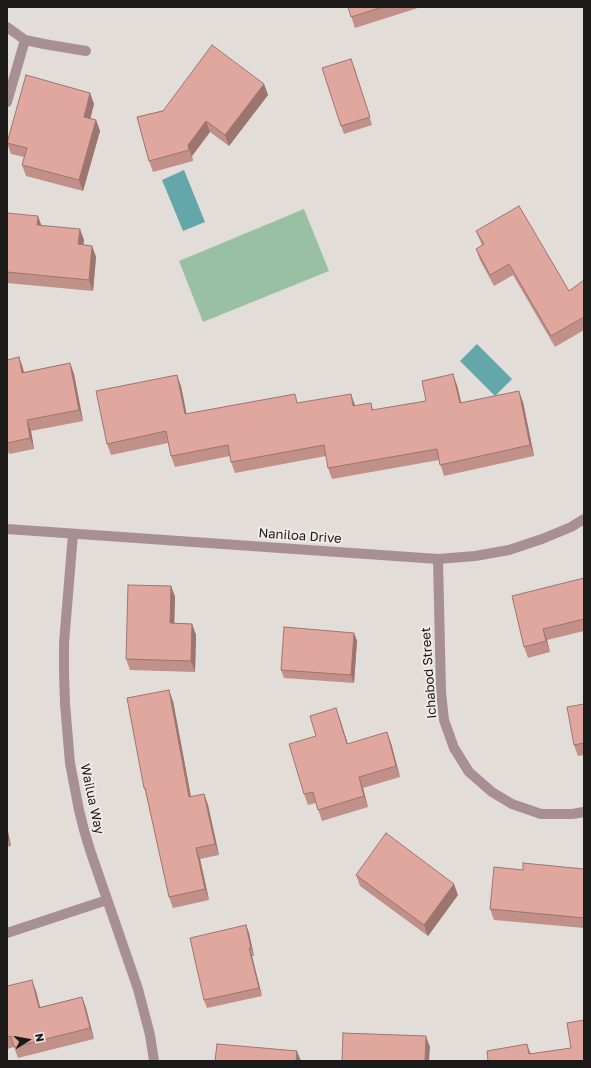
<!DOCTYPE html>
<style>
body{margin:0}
#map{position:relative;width:591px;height:1068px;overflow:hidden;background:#e3ddd9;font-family:"Golos Text",sans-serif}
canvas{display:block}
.frame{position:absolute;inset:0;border:8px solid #1d1b1a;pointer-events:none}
.north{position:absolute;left:8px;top:1020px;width:40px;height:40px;-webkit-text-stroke:3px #f0ebe7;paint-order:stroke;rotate:79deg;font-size:11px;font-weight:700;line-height:16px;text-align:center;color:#1d1b1a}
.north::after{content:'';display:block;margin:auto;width:14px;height:18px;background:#1d1b1a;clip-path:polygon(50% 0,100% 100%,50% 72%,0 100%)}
</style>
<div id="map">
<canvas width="591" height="1068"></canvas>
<div class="frame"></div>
<div class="north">N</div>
</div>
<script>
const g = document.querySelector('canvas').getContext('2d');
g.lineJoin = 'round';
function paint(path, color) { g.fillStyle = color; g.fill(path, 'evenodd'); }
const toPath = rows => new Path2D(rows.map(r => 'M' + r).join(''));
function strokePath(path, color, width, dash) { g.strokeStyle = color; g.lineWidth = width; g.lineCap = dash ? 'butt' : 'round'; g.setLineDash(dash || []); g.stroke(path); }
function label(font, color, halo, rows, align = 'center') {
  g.font = font + ' "Golos Text",sans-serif'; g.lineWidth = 4; g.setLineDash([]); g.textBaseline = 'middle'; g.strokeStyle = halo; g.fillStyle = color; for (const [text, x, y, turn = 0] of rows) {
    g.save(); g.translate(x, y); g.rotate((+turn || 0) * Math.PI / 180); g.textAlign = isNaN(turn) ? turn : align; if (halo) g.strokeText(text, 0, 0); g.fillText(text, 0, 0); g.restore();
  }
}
paint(toPath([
 [304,209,329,271,203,322,179,261]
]), '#99c0a3');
paint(toPath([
 [184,170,205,222,183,231,162,180],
 [477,344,512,379,495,396,460,361]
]), '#63a7ab');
strokePath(toPath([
 [7,27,25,40,44,44,86,51],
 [7,102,25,40],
 [7,529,438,559,475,556,509,550,542,539,571,527,584,519],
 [73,534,64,643,64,673,65,704,70,763,79,810,84,830,90,850,138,989,150,1035,154,1061],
 [438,559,441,692,444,720,454,748,469,772,492,792,512,804,541,814,572,814,584,812],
 [7,933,107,900]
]), '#a88f96', 10);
paint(toPath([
 [348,7,421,7,355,28],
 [354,66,372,125,344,134,341,126],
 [264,84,268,95,229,146,210,132,192,156,193,161,153,172,149,161,137,117],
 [90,93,94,104,90,118,96,120,100,131,83,191,26,176,22,165,24,157,11,154,7,143],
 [7,213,84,240,83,245,92,246,96,257,93,291,7,283],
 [476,231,569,291,584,280,584,330,555,347,513,275,494,286,480,260,476,249,482,245],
 [19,357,24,372,70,363,74,374,83,421,31,431,34,449,9,454,7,448,7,360],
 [457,385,461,403,523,402,534,456,444,476,439,460,332,479,328,468,326,456,235,473,231,462,230,456,175,467,171,456,168,443,111,455,107,444,181,386,186,414,298,403,355,406,371,403,373,410,426,401],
 [584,578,584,631,547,640,550,652,528,658,524,647],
 [171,586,175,597,174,623,192,624,196,635,195,672,130,670,126,659],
 [354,633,357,641,354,683,284,678,281,670],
 [173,701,191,797,204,794,208,805,219,855,200,859,209,900,173,908,169,897,146,793,144,788],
 [584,704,584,755,578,756,574,745],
 [336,708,348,744,391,743,400,777,363,788,368,807,322,821,316,803,308,805,304,794,316,736],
 [7,827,11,846,7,847],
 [584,869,584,928,494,920,490,909,523,870],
 [356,875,458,895,428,936,360,886],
 [246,925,249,933,254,956,252,956,262,996,207,1008,204,1000],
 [7,986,36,991,40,1007,82,997,86,1008,94,1039,18,1058,14,1047,7,1049]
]), '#c19088');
paint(toPath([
 [264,84,268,95,229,146,225,135],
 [90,93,94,104,88,128,84,117],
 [96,120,100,131,83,191,79,180],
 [206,121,210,132,192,156,193,161,188,145],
 [38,216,42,227,37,225],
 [80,229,84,240,82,255,78,244],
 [92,246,96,257,93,291,89,280],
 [19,357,23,368,26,384,22,373],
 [70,363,74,374,83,421,79,410],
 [453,374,457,385,464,414,460,403],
 [177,375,181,386,189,425,185,414],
 [519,391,523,402,534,456,530,445],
 [351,394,355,405,357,417,353,406],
 [27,420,31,431,34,449,30,438],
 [171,586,175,597,174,634,170,623],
 [192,624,196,635,195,672,191,661],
 [543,629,547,640,550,652,546,641],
 [354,633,357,641,354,683,351,675],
 [169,690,173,701,193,808,189,797],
 [336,708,340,719,351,755,347,744],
 [387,732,391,743,400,777,396,766],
 [359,777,363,788,368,807,364,796],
 [204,794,208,805,219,855,215,844],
 [7,827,11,846,7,836],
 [196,848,200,859,209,900,205,889],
 [454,884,458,895,428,936,424,925],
 [246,925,249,933,254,956,251,948],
 [249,948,252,956,262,996,259,988],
 [32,980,36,991,43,1019,39,1008],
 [82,997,86,1008,94,1039,90,1028],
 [426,1036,430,1047,429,1061,425,1061],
 [527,1044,531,1055,529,1054],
 [297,1051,301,1061,296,1061]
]), '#9d756f');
const building = toPath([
 [348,7,383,7,351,17,348,7],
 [212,45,264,84,225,135,206,121,188,145,189,150,149,161,137,117,163,111,212,45],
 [351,59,370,117,341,126,322,68,351,59],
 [26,75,90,93,84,117,96,120,79,180,22,165,27,148,7,143,26,75],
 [519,206,569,291,584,280,584,317,551,336,509,264,490,275,476,249,484,244,476,231,519,206],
 [7,213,38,216,37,225,80,229,78,244,92,246,89,280,7,272,7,213],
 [19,357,22,373,70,363,79,410,27,420,30,438,7,443,7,360,19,357],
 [453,374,460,403,519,391,530,445,440,465,437,449,328,468,324,445,231,462,228,445,171,456,166,431,107,444,96,391,177,375,185,414,295,394,297,403,351,394,353,406,371,403,372,410,426,401,422,381,453,374],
 [584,578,584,619,543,629,546,641,524,647,512,596,584,578],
 [128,585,171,586,170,623,192,624,191,661,126,659,128,585],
 [284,627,354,633,351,675,281,670,284,627],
 [169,690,189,797,204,794,215,844,196,848,205,889,169,897,145,788,144,788,127,698,169,690],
 [584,704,584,743,574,745,567,707,584,704],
 [336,708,347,744,387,732,396,766,359,777,364,796,318,810,313,792,304,794,289,744,316,736,310,716,336,708],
 [386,833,454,884,424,925,356,875,386,833],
 [523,863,584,869,584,918,490,909,494,867,523,870,523,863],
 [246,925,251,948,249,948,259,988,204,1000,190,938,246,925],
 [32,980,39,1008,82,997,90,1028,14,1047,11,1036,7,1037,7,986,32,980],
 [584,1020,584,1061,488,1061,487,1051,527,1044,529,1054,571,1048,567,1023,584,1020],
 [343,1033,426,1036,425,1061,342,1061,343,1033],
 [217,1044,297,1051,296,1061,215,1061,217,1044]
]);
paint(building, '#e0a79e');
strokePath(building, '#9d756f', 1);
label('13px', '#1d1b1a', '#f0ebe7', [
 ["Naniloa Drive",300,536,4],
 ["Ichabod Street",429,673,-94],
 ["Wailua Way",92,799,78]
]);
</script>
